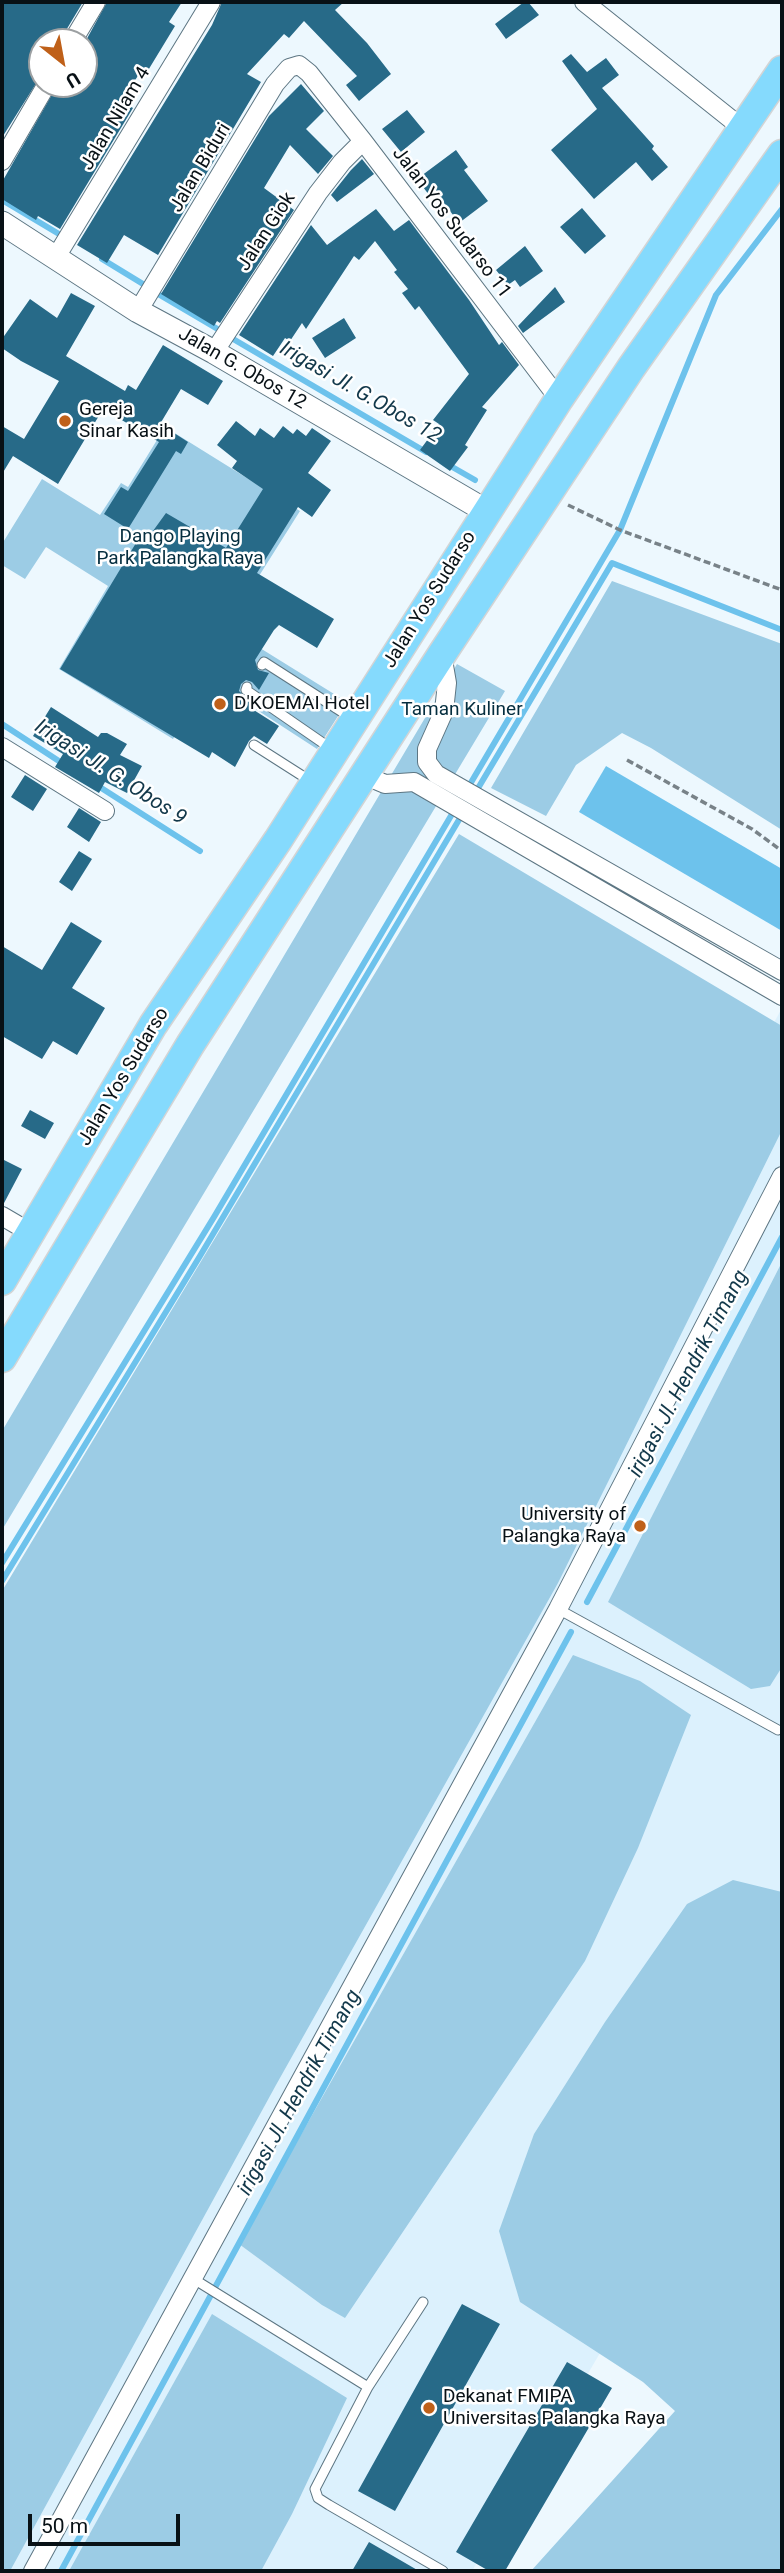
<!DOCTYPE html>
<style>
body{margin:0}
#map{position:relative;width:784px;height:2573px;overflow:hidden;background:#edf8fe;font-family:Roboto,sans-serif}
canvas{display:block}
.frame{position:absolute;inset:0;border:4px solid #081116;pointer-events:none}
.north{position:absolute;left:28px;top:28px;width:70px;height:70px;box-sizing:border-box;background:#fff;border:2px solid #9ca0a2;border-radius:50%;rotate:149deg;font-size:19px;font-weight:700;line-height:28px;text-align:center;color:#081116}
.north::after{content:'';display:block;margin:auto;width:24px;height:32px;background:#bf6019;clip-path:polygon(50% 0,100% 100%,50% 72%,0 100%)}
.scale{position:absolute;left:28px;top:2514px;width:152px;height:32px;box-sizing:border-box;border:4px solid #081116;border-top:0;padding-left:9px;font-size:21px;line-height:24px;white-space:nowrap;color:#081116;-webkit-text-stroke:5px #fff;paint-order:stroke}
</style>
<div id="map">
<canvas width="784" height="2573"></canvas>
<div class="frame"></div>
<div class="north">U</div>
<div class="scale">50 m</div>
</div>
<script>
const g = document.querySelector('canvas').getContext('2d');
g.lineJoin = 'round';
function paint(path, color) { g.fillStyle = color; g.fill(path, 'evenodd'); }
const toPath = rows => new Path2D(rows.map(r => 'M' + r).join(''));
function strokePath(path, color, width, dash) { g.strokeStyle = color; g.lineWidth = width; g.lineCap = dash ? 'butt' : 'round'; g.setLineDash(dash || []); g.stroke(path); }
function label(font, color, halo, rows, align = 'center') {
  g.font = font + ' Roboto,sans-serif'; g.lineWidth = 5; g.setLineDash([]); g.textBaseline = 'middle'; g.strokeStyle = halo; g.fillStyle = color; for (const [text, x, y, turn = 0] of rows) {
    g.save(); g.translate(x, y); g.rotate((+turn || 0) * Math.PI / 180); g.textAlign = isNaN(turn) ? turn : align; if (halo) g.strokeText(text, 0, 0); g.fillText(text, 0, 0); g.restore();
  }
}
paint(toPath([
 [782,1008,782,2043,472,2571,2,2571,2,2425]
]), '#dcf1fd');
paint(toPath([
 [165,427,300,511,230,622,260,648,347,702,317,749,211,680,173,739,59,669,108,586,46,547,25,579,2,565,2,544,42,479,100,515,121,483,128,487],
 [612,581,782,644,782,830,651,748,622,733,576,765,546,816,491,788],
 [457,664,505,691,2,1530,2,1431],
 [459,834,782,1026,782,1130,558,1583,276,2085,10,2571,2,2571,2,1591],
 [782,1262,782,1667,770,1686,751,1689,608,1602],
 [573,1655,640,1681,691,1715,638,1848,585,1961,345,2318,322,2305,239,2244],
 [733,1880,782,1892,782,2571,531,2571,675,2411,643,2382,520,2302,499,2231,534,2134,605,2022,687,1904],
 [212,2314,347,2398,292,2514,261,2571,69,2571]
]), '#9ccce5');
paint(toPath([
 [606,766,782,869,782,931,579,812]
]), '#6dc2ec');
strokePath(toPath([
 [2,200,64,237],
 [102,259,143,284],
 [153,291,221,331],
 [228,336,426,452],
 [447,464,475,480],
 [2,724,65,765],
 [95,784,200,851],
 [466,791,620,530,716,295,782,209],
 [474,795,612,563,782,630],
 [2,1563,214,1217,455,809],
 [2,1581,200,1256,463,813],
 [587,1602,782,1237],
 [61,2571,571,1632]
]), '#6dc2ec', 6);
paint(toPath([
 [2,2,83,2,59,42,42,42,42,74,3,136],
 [107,2,182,2,169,22,175,26,144,77,139,74,122,101,133,108,60,229,38,216,36,220,2,199,2,182,58,84,84,84,84,44],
 [222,2,344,2,335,10,367,43,391,74,359,101,346,85,357,76,304,21,289,38,284,34,247,74,261,82,158,255,124,235,107,263,77,245,212,25],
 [524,2,528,2,539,15,506,39,495,24],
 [571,54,587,72,606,58,619,75,602,88,654,146,652,149,668,167,652,181,636,162,594,199,551,150,597,109,562,61],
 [301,84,324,111,306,129,333,156,318,174,290,145,264,188,294,210,220,323,217,321,214,326,161,294,269,116],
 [407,110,425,132,401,152,382,129],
 [456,150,468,167,464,170,488,201,459,223,435,191,429,195,417,179],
 [362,159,374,174,337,202,331,195,351,170],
 [582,208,606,236,585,254,560,227],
 [376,209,394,231,409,220,469,300,499,345,502,342,519,365,482,407,487,410,465,445,468,447,450,471,420,450,439,424,433,420,469,374,419,306,415,310,402,293,408,289,394,272,397,270,375,241,359,260,354,256,306,329,302,323,290,341,285,338,273,356,239,335,311,225,327,245],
 [525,246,543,271,520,287,515,280,508,285,496,270],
 [555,287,565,302,523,333,518,326],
 [71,293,95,306,66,356,125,391,128,385,136,390,163,345,223,381,208,405,181,389,160,424,188,442,181,454,176,451,128,529,104,514,121,487,128,491,159,442,103,409,58,484,13,456,2,474,2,426,24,439,59,381,21,361,2,348,2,339,30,299,57,318],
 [344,318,356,338,325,358,312,338],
 [236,421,255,436,260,428,274,438,283,426,293,434,297,429,306,436,312,428,331,441,308,473,331,490,312,517,298,507,257,573,334,619,317,648,279,625,274,630,255,660,258,670,269,673,259,690,252,682,246,680,241,684,239,691,251,702,249,707,279,726,267,744,254,736,249,741,235,767,212,752,209,758,60,669,139,538,145,542,166,513,226,548,263,489,232,468,237,461,217,445],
 [51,707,98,737,101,733,107,733,127,744,120,755,142,766,127,793,105,782,99,793,55,767,63,754,33,736],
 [25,775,47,789,33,811,11,797],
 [79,808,101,822,89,842,67,827],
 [79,851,92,859,72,891,59,882],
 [71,922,102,941,72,988,105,1008,77,1055,53,1041,42,1059,2,1036,2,946,42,970],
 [30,1110,54,1123,45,1139,21,1126],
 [2,1159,22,1169,3,1205,2,1205],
 [462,2304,500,2324,395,2511,358,2491],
 [567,2362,612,2388,505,2571,489,2571,456,2552],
 [369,2542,419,2571,352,2571]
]), '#276a88');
const service = toPath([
 [262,665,264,662,350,717],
 [247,687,246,690,333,750],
 [254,745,312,782],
 [558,1609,778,1730],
 [192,2278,368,2387],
 [423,2302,368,2387,315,2489,318,2498,329,2505,443,2571]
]);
const minor = toPath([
 [584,2,742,128],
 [72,42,96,2],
 [2,161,47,84],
 [56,257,211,2],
 [138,311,275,84,289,68,299,65,309,73,363,141,559,399],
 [214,352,318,193,342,162,363,141],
 [442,654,447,683,444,711,427,749,427,762,436,774,782,971],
 [2,747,105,811],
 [366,776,385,784,414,782,782,996],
 [2,1216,31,1233],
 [33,2571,558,1609,782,1176]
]);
const tertiary = toPath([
 [2,223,138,311,214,352,486,511]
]);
const primary = toPath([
 [2,1281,153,1025,278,840,559,399,782,70],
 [2,1358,190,1045,442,654,631,368,782,154]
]);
strokePath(service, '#5d7683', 11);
strokePath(minor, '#5d7683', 20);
strokePath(tertiary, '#5d7683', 25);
strokePath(primary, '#d3d4d5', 31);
strokePath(toPath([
 [568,505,620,530,782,590],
 [627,760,752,829,782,851]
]), '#788288', 3.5, [7, 3.5]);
strokePath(service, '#fff', 9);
strokePath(minor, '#fff', 18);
strokePath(tertiary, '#fff', 23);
strokePath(primary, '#85dafd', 28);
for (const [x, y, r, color] of [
 [65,421,7,"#bf6019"],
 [220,704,7,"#bf6019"],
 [640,1526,7,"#bf6019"],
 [429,2408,7,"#bf6019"]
]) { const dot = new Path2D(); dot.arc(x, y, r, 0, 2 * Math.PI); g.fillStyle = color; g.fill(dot); strokePath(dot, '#fff', 2.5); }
label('19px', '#081116', '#fff', [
 ["Jalan Nilam 4",116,119,-59],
 ["Jalan Biduri",201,168,-59],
 ["Jalan Yos Sudarso 11",451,223,53],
 ["Jalan Giok",267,232,-57],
 ["Jalan G. Obos 12",242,369,30],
 ["Jalan Yos Sudarso",430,600,-58],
 ["Jalan Yos Sudarso",124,1077,-59]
]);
label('19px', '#081116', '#fff', [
 ["Gereja",79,410],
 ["Sinar Kasih",79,432],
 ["D'KOEMAI Hotel",234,704],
 ["University of",626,1515,"right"],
 ["Palangka Raya",626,1537,"right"],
 ["Dekanat FMIPA",443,2397],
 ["Universitas Palangka Raya",443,2419]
], 'left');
label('19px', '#052e3f', '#fff', [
 ["Dango Playing",180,537],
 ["Park Palangka Raya",180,559],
 ["Taman Kuliner",462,710]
]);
label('italic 21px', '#12384a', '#fff', [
 ["Irigasi Jl. G.Obos 12",360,393,30],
 ["Irigasi Jl. G. Obos 9",110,773,33],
 ["irigasi Jl. Hendrik Timang",689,1374,-62],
 ["irigasi Jl. Hendrik Timang",300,2093,-61]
]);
</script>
